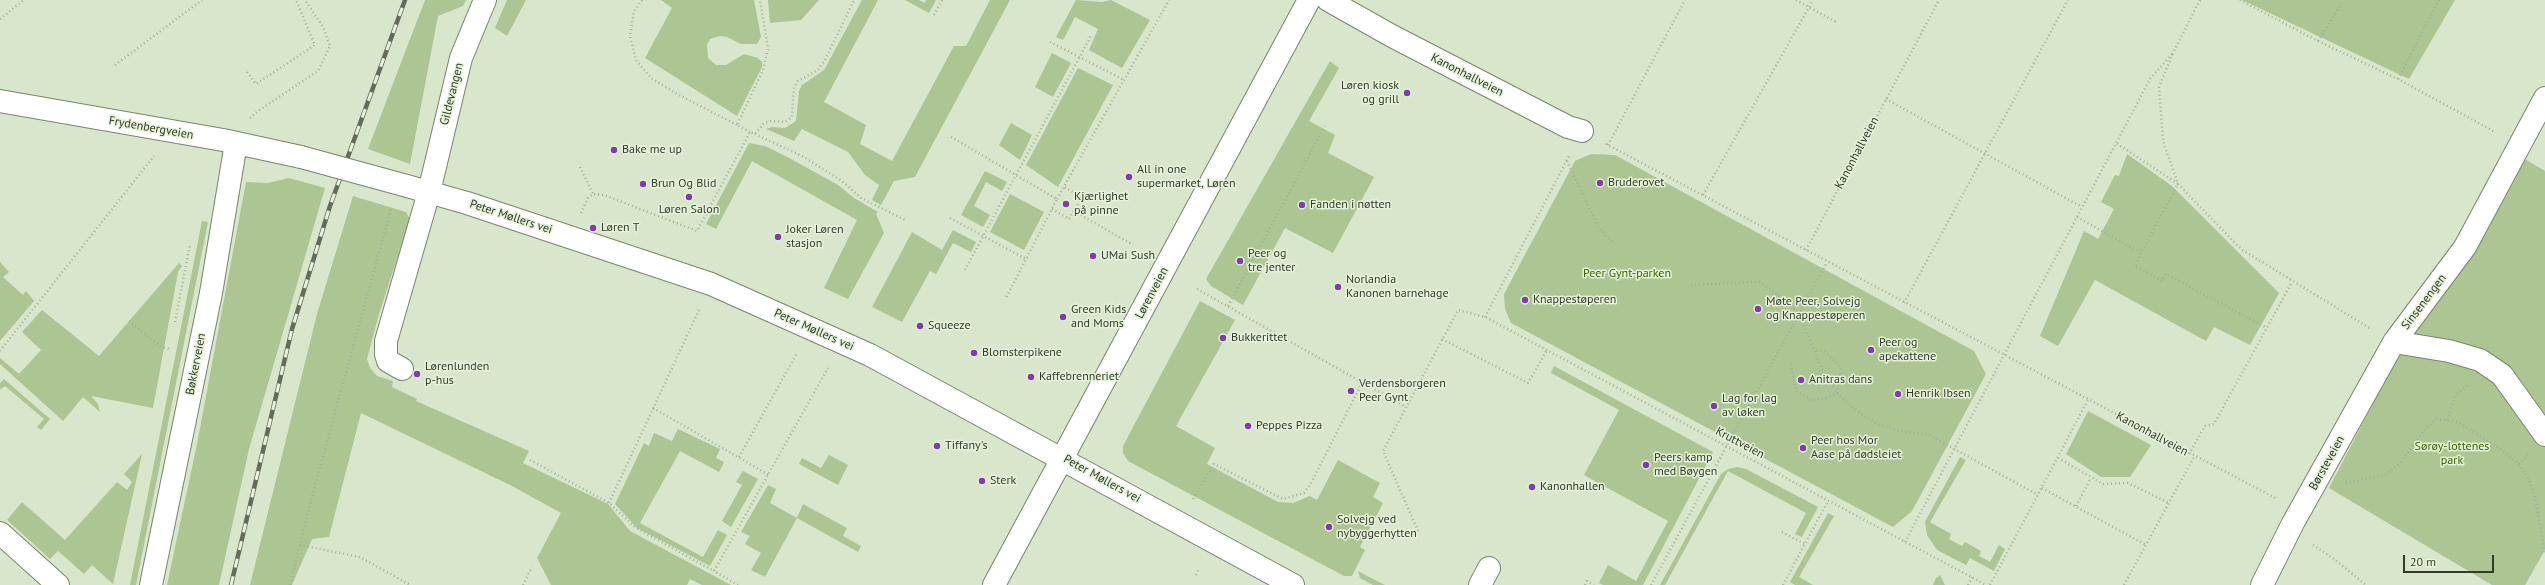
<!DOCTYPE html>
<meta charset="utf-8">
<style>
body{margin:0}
#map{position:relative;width:2545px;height:585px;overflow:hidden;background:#d8e6cb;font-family:"PT Sans",sans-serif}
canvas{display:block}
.scale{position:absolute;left:2403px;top:555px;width:91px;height:18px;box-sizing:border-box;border:2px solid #34392f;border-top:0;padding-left:5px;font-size:12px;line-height:14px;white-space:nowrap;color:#34392f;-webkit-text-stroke:3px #e5f4d8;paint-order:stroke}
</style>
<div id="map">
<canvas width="2545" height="585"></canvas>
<div class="scale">20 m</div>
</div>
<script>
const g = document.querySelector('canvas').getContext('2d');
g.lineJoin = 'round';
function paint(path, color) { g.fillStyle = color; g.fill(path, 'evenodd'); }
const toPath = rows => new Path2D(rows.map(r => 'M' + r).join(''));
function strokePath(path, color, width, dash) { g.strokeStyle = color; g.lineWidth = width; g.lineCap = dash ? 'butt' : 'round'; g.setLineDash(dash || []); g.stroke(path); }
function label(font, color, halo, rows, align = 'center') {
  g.font = font + ' "PT Sans",sans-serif'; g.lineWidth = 3; g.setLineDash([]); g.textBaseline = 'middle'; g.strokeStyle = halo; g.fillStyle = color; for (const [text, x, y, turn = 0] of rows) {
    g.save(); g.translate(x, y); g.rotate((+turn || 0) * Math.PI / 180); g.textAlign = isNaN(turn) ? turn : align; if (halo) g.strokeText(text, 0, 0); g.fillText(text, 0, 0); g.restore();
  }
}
paint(toPath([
 [425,0,466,0,463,6,438,16,410,164,368,149],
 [507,0,526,0,507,36,495,28],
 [661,0,754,0,761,37,757,44,741,44,727,37,720,36,710,39,707,45,708,58,716,65,726,65,744,54,758,58,762,62,762,67,737,116,645,58,672,8],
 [768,0,819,0,801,20,770,23],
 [862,0,878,0,824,102,866,125,860,144,892,161,954,46,966,46,990,0,1010,0,915,177,894,181,881,205,872,200,879,185,865,175,848,152,802,129,794,141,766,129,772,127,785,128,796,121,799,91,802,85,824,70],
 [905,0,919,0,925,3,926,0,936,0,929,13],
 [1076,0,1102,2,1111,0,1150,20,1122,68,1089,50,1098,29,1075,17,1063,40,1056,37],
 [2242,0,2455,0,2409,79],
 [1052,53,1071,63,1053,97,1035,87],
 [1330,61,1339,68,1309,121,1335,135,1328,153,1374,177,1333,253,1285,228,1243,305,1211,286,1206,279],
 [1078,68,1113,85,1058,187,1026,165],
 [1011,123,1032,135,1020,160,999,145],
 [749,143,765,146,791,159,838,185,854,198,878,212,876,214,884,233,848,299,824,288,857,220,752,161,716,229,706,224],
 [2506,148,2545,171,2545,550,2525,585,2492,585,2329,488],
 [1591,154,1615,155,1974,351,1986,374,1912,511,1893,527,1511,323,1505,309,1504,294,1575,161],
 [2127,154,2172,186,2279,293,2250,345,2214,327,2206,341,2095,280,2058,346,2040,336,2084,231,2098,239,2114,209,2101,202,2115,175,2119,176],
 [985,171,1007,182,1002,191,986,182,974,206,990,215,983,227,961,215],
 [289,178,325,188,249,449,219,585,167,585,197,444,246,182,268,183],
 [1010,194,1044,212,1024,250,990,232],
 [353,196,406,212,410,219,379,314,367,359,370,368,377,376,393,381,392,387,417,399,416,401,529,451,523,463,608,504,630,531,731,585,702,585,690,579,687,585,551,585,537,558,561,513,512,486,361,413,329,537,312,539,292,585,250,585,317,314],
 [202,221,208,222,136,585,130,585],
 [953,230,976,242,971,252,953,243,936,274,930,271,902,322,872,307,912,232,942,250],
 [0,262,9,272,3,277,23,295,26,291,34,301,0,341],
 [179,263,182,266,178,272,153,408,91,396,98,404,100,412,83,397,63,421,0,364,0,358,19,374,41,350,22,332,42,310,99,356],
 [1200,301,1235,320,1176,426,1215,448,1207,464,1278,502,1293,503,1310,496,1317,500,1338,460,1380,483,1373,497,1383,503,1360,547,1365,550,1352,576,1344,576,1128,461,1123,453,1123,446],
 [1554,366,1713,452,1643,585,1603,585,1599,583,1608,565,1636,581,1668,521,1584,475,1619,410,1551,373],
 [4,379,50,419,41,430,37,427,44,419,5,386,0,390,0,383],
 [2088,411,2151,445,2130,477,2101,477,2066,454],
 [678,429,720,449,716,458,724,462,719,472,680,451,640,523,703,557,718,530,727,535,710,566,637,528,615,504,644,443,649,446,654,433,672,441],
 [142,454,113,584,92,565,84,574,58,551,50,559,7,520,22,502,65,540,117,482,127,490,132,482,124,474],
 [829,455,848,465,838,485,799,464,802,458,821,468],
 [1960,457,1966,460,1930,522,1951,534,1949,539,1962,546,1965,542,1981,551,1979,556,1990,562,1999,545,2005,549,1994,571,1970,558,1966,565,1937,550,1927,535,1925,522],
 [1737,467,1746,469,1818,507,1802,537,1795,534,1806,513,1728,471,1665,585,1660,585,1721,474,1728,469],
 [743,471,758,479,731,527,722,521,742,485,736,482],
 [768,485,776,489,770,503,797,518,803,504,847,528,843,536,861,546,858,552,797,518,765,577,751,570,761,553,745,544,750,536,741,532],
 [1828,513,1834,516,1799,577,1813,585,1795,585,1790,582],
 [1358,571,1369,577,1385,585,1373,585,1360,578],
 [1940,575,1945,585,1933,585,1936,578]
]), '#acc593');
const minor = toPath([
 [1328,0,1392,36,1568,127,1582,131],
 [0,101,223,140,301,157],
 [407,186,467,203,711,284,870,355,1293,585],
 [2394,342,2449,351,2480,360,2502,375,2545,435],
 [402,369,388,361,386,354,386,341,429,192,461,58,485,0],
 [0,533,58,585],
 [151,585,211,293,236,143],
 [994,585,1309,0],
 [1480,585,1489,568],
 [2262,585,2293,523,2394,342,2465,247,2545,98]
]);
strokePath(minor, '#79856d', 24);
strokePath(toPath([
 [642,0,634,11,630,36,636,60,651,78,677,94,737,125],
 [1796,0,1836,22],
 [2200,0,2173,53,2159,87,2163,141,2178,184,2241,249,2371,329],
 [2240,0,2318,41,2342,3],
 [934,15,942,0],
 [0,19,24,0],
 [2318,41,2398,79,2495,132],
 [1050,42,1124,80],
 [115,65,202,0],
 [247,72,256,84,315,45,296,0],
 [2398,79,2439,0],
 [1886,99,2082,207],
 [250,118,258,111,318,71,330,46,323,27,305,0],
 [750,132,737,125,763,70,768,49,760,0],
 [755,134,802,156,842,181,861,198,905,220],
 [951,137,1057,199,1006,298],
 [1606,144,2277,499],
 [1608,145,1685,0],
 [1567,161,1598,227,1613,243],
 [580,167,593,194],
 [1703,195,1813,0],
 [1057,199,1169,0],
 [1052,209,1069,219,1082,197,1064,187],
 [1074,211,1133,245],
 [581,213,588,198,593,194,604,195,697,231,750,132,755,134,764,123,771,121,785,122,792,117,794,87,798,81,818,70,825,60,854,0],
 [2077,217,2141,253,2178,184,2116,143],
 [950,218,1026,259],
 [1806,250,1939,0],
 [2141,253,2135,266,2162,281,2166,274,2267,328],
 [965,270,1092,34],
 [1691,285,1759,282,1771,289,1799,313,1820,365,1837,393,1853,408,1877,424,1901,431,1929,435,2038,495],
 [1197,289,1406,407],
 [1904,303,2068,0],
 [1228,306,1325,126],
 [1485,317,1569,156],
 [129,321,161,347,170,349],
 [175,322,190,244],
 [1442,339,1528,383,1547,350],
 [0,351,154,156],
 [1791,364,1796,391,1811,400,1826,398,1837,393,1841,377,1840,366,1824,351,1815,350],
 [653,408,769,475],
 [2447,420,2456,395,2468,385],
 [2189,454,2205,426,2214,424,2292,282],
 [739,457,797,353],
 [2058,458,2103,484,2128,483,2169,503],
 [530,460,609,503,636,528,714,571],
 [2519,464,2528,455],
 [2346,483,2387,474,2400,463,2427,427,2437,419,2458,422,2502,450,2518,464,2528,478,2535,497,2545,555],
 [2042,488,2146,545],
 [1193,499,1214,464,1283,499,1304,493,1310,485,1362,383],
 [609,503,700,308],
 [2076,506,2091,478],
 [1418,531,1383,451,1458,310,1485,317,1986,585],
 [1782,532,1805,544],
 [1905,542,2150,79,2173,53],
 [300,545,360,557,410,585],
 [2313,545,2334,559,2366,585],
 [1196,575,1199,568],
 [290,585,310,504,391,209],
 [523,585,532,567],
 [738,585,714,571,828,368],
 [1585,585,1587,581,1594,585],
 [1651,585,1827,262],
 [1783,585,1828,501],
 [1968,585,1972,577],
 [1990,585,2088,400],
 [2124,585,2194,457]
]), '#a4af99', 2.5, [1, 3]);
strokePath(minor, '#fff', 22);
const rail = toPath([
 [231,585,292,329,330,206,405,0]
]);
strokePath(rail, '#646b5c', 4.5);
strokePath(rail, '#e5f4d8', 3, [9]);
const minorBridge = toPath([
 [301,157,407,186]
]);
strokePath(minorBridge, '#79856d', 24, []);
strokePath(minorBridge, '#fff', 22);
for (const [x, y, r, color] of [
 [1407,93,4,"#823bae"],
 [614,150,4,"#823bae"],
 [1129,177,4,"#823bae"],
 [1600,183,4,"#823bae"],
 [643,184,4,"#823bae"],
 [689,197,4,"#823bae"],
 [1066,204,4,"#823bae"],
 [1302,205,4,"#823bae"],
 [593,228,4,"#823bae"],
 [778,237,4,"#823bae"],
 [1093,256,4,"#823bae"],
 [1240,261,4,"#823bae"],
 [1338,287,4,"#823bae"],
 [1525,300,4,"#823bae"],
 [1758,309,4,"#823bae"],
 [1063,317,4,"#823bae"],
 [920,326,4,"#823bae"],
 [1223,338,4,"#823bae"],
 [1871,350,4,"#823bae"],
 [974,353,4,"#823bae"],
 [417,374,4,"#823bae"],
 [1031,377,4,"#823bae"],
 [1801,380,4,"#823bae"],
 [1351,391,4,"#823bae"],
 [1898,394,4,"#823bae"],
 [1714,406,4,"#823bae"],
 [1248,426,4,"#823bae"],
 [937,446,4,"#823bae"],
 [1803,448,4,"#823bae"],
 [1646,465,4,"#823bae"],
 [982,481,4,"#823bae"],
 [1532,487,4,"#823bae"],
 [1329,527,4,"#823bae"]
]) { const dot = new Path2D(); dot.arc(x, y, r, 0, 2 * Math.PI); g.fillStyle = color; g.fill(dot); strokePath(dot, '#e5f4d8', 1.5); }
label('12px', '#34392f', '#e5f4d8', [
 ["Kanonhallveien",1467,75,27],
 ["Gildevangen",452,94,-76],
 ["Frydenbergveien",151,128,10],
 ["Kanonhallveien",1857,153,-62],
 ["Peter Møllers vei",511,217,18],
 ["Lørenveien",1152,293,-62],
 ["Sinsenengen",2424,302,-53],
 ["Peter Møllers vei",814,330,24],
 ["Bøkkerveien",196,364,-79],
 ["Kanonhallveien",2152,434,28],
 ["Kruttveien",1740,443,28],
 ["Børsteveien",2327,463,-61],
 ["Peter Møllers vei",1102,479,29]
]);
label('12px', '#34392f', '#e5f4d8', [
 ["Løren kiosk",1399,86,"right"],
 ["og grill",1399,100,"right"],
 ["Bake me up",622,150],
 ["All in one",1137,170],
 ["supermarket, Løren",1137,184],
 ["Bruderovet",1608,183],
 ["Brun Og Blid",651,184],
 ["Kjærlighet",1074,197],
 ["på pinne",1074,211],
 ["Fanden i nøtten",1310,205],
 ["Løren Salon",689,210,"center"],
 ["Løren T",601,228],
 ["Joker Løren",786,230],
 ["stasjon",786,244],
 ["Peer og",1248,254],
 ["tre jenter",1248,268],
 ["UMai Sush",1101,256],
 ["Norlandia",1346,280],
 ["Kanonen barnehage",1346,294],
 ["Knappestøperen",1533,300],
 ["Møte Peer, Solvejg",1766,302],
 ["og Knappestøperen",1766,316],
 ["Green Kids",1071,310],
 ["and Moms",1071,324],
 ["Squeeze",928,326],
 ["Bukkerittet",1231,338],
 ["Peer og",1879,343],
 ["apekattene",1879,357],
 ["Blomsterpikene",982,353],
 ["Lørenlunden",425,367],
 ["p-hus",425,381],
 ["Kaffebrenneriet",1039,377],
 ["Anitras dans",1809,380],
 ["Verdensborgeren",1359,384],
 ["Peer Gynt",1359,398],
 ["Henrik Ibsen",1906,394],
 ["Lag for lag",1722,399],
 ["av løken",1722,413],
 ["Peppes Pizza",1256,426],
 ["Peer hos Mor",1811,441],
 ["Aase på dødsleiet",1811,455],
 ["Tiffany's",945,446],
 ["Peers kamp",1654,458],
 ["med Bøygen",1654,472],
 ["Sterk",990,481],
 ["Kanonhallen",1540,487],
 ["Solvejg ved",1337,520],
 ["nybyggerhytten",1337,534]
], 'left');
label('12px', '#3c5e00', '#e5f4d8', [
 ["Peer Gynt-parken",1627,274],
 ["Sørøy-lottenes",2452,447],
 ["park",2452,461]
]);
</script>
